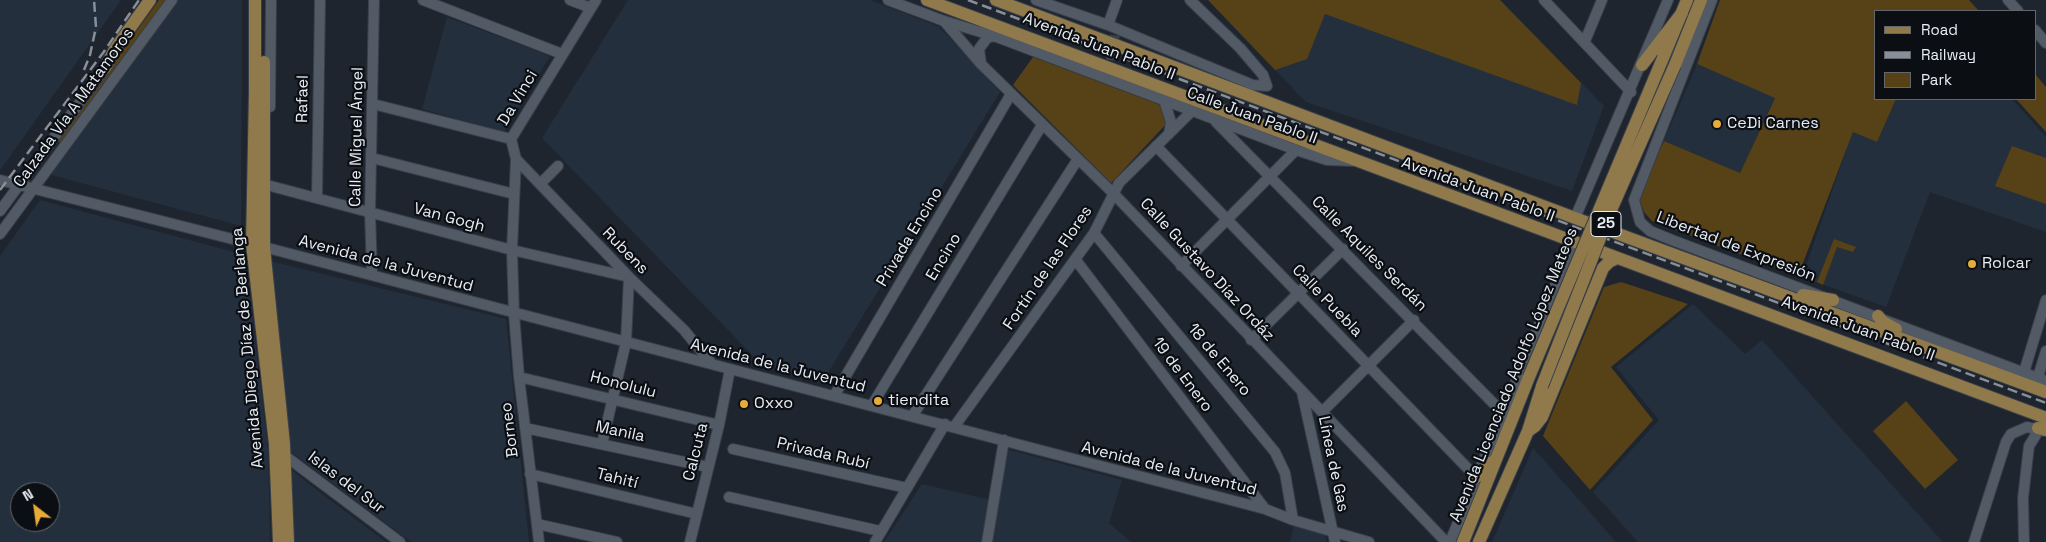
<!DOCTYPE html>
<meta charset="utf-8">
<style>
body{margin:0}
#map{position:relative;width:2046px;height:542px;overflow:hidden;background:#1e252f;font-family:"Space Grotesk",sans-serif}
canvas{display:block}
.legend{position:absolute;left:1874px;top:10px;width:162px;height:90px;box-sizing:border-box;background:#0b0e12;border:1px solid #63676c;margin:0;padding:6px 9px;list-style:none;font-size:15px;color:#e8edf4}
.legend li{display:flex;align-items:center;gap:10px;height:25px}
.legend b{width:25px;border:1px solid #63676c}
.north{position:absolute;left:10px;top:482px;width:50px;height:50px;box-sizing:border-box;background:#0b0e12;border:1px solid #63676c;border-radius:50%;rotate:330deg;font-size:14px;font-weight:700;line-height:20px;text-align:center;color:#e8edf4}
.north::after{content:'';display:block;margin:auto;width:18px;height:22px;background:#e7ac37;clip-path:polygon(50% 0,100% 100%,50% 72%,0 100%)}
</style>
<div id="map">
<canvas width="2046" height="542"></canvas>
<ul class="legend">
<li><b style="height:6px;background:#90794b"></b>Road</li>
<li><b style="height:6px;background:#898f98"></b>Railway</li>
<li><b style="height:14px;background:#574117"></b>Park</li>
</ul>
<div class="north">N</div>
</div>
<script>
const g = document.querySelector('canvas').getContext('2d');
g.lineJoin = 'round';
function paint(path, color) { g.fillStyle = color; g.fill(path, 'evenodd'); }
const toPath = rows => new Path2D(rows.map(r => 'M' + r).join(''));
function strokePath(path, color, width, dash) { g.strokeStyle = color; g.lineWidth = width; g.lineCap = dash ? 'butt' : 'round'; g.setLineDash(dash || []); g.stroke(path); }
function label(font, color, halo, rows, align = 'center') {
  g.font = font + ' "Space Grotesk",sans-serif'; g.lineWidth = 4.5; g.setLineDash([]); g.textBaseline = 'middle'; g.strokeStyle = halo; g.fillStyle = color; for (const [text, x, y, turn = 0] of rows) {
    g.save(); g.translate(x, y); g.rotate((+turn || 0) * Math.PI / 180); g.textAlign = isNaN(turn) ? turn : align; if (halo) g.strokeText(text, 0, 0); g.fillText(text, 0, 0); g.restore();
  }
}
paint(toPath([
 [0,0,121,0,1,169,0,169],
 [176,0,242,0,241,226,48,174],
 [628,0,870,0,938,26,1000,92,821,384,758,361,542,138],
 [1208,0,1500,0,1604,106,1572,191,1306,102],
 [447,17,550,56,504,132,422,109],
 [1697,64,1775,97,1740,173,1664,141],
 [1896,99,2012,99,2046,137,2046,232,1930,192,1886,307,1802,277,1853,131,1877,142],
 [40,200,245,255,268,449,270,542,0,542,0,256],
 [20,492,50,492,50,522,20,522],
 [266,260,506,319,529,542,411,542,291,452],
 [1693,304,1745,354,1762,340,1943,542,1638,542,1593,492,1659,420,1616,367],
 [1533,448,1588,510,1616,542,1492,542],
 [1006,449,1122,480,1109,523,1131,542,990,542],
 [289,468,322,494,386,542,291,542],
 [922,484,991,500,983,542,884,542],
 [1294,525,1325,535,1327,542,1290,542]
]), '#242f3e');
paint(toPath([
 [159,0,167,0,62,144,57,141],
 [1208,0,1500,0,1581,83,1577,105,1325,14,1307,59,1275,70],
 [1720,0,1969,0,1979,11,1875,11,1875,99,1896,99,1877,142,1853,132,1798,276,1652,221,1644,212,1638,195,1664,141,1740,173,1775,98,1697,64],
 [1033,57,1163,106,1168,122,1111,183,1013,85],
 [2035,74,2046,87,2046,132,2016,99,2035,99],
 [2012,146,2046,158,2046,204,1995,186],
 [1834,239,1856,247,1853,252,1837,247,1823,285,1817,282],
 [1621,282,1688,304,1611,367,1653,420,1590,490,1543,436,1604,287],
 [1906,401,1958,460,1925,489,1873,431]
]), '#574117');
strokePath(toPath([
 [1109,75,1115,33]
]), '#3c434d', 10, [10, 5]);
const minor = toPath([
 [423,0,562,54],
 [570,0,591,8],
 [888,0,944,21,994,36,1296,150,1327,160,1353,161],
 [1036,0,1108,25,1253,85,1267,86,1263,75,1240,48,1190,0],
 [1544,0,1631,92],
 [1712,0,1634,200,1640,222,1650,231,1672,240,2046,381],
 [2008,0,2018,11],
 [944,21,981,64,1113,193,1446,542],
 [1108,25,1117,0],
 [2035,30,2046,43],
 [1585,41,1602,0],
 [981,63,979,49,987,38,994,36],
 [1164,100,1171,122,1169,134],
 [373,104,511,139],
 [270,107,271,0],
 [1216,122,1503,413],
 [1156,146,1476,477],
 [372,158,514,194],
 [516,159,629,277,684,330,712,364],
 [0,180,252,244],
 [541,183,558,166],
 [263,184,512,250,629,277],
 [317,198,320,0],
 [0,211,109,63],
 [1575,218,1668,0],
 [1094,233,1275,452,1285,473,1293,520],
 [0,234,172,0],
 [264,247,1265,509,1293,520,1369,542],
 [1075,259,1265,509],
 [1181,266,1296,150],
 [372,275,370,212,374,0],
 [1251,340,1343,249],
 [2024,372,2046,300],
 [519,377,719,425],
 [2038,377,2046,351],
 [1302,392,1335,542],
 [834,396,1011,94],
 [872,405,1042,125],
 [1323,411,1414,320],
 [913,415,1078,159],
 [954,427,1094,233,1119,183,1193,110],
 [525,428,708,467],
 [602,444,626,342,629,277],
 [733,449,907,488],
 [280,452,400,542],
 [530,474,697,514],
 [729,497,880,531],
 [537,524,617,542],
 [539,542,519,377,514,314,512,250,516,159,511,139,596,0],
 [690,542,719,425,730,369],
 [875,542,945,424],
 [987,542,1004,440],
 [1450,542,1573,242],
 [1974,542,2006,442,2011,434,2027,427,2045,431],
 [2024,542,2023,498,2029,446,2042,425]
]);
const major = toPath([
 [255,0,255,92,252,244,275,444,279,542],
 [927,0,2046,418],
 [996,0,1575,218,2046,392],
 [1663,58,1687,0],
 [264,62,264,247,284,444,288,542],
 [1642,65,1682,13],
 [1675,65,1701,0],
 [105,68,115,49,150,0],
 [1803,295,1833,300],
 [1878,316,1883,322,1896,329],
 [2038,428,2046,430],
 [1528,431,1535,426,1542,417,1603,268,1609,262,1617,258],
 [1476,477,1492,462],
 [1463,542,1529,377],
 [1479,542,1528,431,1542,386]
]);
strokePath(minor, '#393f48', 12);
strokePath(major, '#393f48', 14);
strokePath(minor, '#525a65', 10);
strokePath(major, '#90794b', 12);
strokePath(toPath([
 [968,0,2046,403],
 [84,70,90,55,96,27,94,0],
 [0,190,103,53,139,0]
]), '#898f98', 2.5, [10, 5]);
const majorBridge = toPath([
 [1529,377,1663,58],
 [1542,386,1611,210,1675,65]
]);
strokePath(majorBridge, '#393f48', 14, []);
strokePath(majorBridge, '#90794b', 12);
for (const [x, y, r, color] of [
 [1717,124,5,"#e7ac37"],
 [1972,264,5,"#e7ac37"],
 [878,401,5,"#e7ac37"],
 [744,404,5,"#e7ac37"]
]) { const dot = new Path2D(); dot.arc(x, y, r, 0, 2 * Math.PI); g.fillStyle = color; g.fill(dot); strokePath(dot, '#0b0e12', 2); }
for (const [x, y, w] of [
 [1606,224,30]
]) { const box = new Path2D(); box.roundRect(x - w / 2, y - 12.5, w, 25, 4); g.fillStyle = '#0b0e12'; g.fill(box); strokePath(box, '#e8edf4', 1); }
label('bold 15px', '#e8edf4', null, [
 ["25",1606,224]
]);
label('16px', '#e8edf4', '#0b0e12', [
 ["Avenida Juan Pablo II",1099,47,21],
 ["Da Vinci",518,98,-59],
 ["Rafael",303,99,-89],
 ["Calzada Vía A Matamoros",74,108,-54],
 ["Calle Juan Pablo II",1252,116,20],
 ["Calle Miguel Ángel",357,137,-89],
 ["Avenida Juan Pablo II",1478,190,20],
 ["Van Gogh",449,218,15],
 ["Privada Encino",910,237,-59],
 ["Libertad de Expresión",1736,247,21],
 ["Rubens",625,251,46],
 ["Calle Aquiles Serdán",1369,254,45],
 ["Encino",944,257,-59],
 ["Avenida de la Juventud",386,264,15],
 ["Fortín de las Flores",1048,268,-56],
 ["Calle Gustavo Díaz Ordáz",1207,270,47],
 ["Calle Puebla",1327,301,46],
 ["Avenida Juan Pablo II",1858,329,20],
 ["Avenida Diego Díaz de Berlanga",248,348,-95],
 ["18 de Enero",1219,360,50],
 ["Avenida de la Juventud",778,366,14],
 ["19 de Enero",1182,375,53],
 ["Avenida Licenciado Adolfo López Mateos",1514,375,-68],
 ["Honolulu",623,385,14],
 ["Borneo",510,430,-97],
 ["Manila",620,432,12],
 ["Calcuta",696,452,-76],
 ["Privada Rubí",823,454,13],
 ["Línea de Gas",1333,464,78],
 ["Avenida de la Juventud",1169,469,14],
 ["Tahití",617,479,14],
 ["Islas del Sur",346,483,37]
]);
label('16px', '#e8edf4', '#0b0e12', [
 ["CeDi Carnes",1727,124],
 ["Rolcar",1982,264],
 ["tiendita",888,401],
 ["Oxxo",754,404]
], 'left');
</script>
